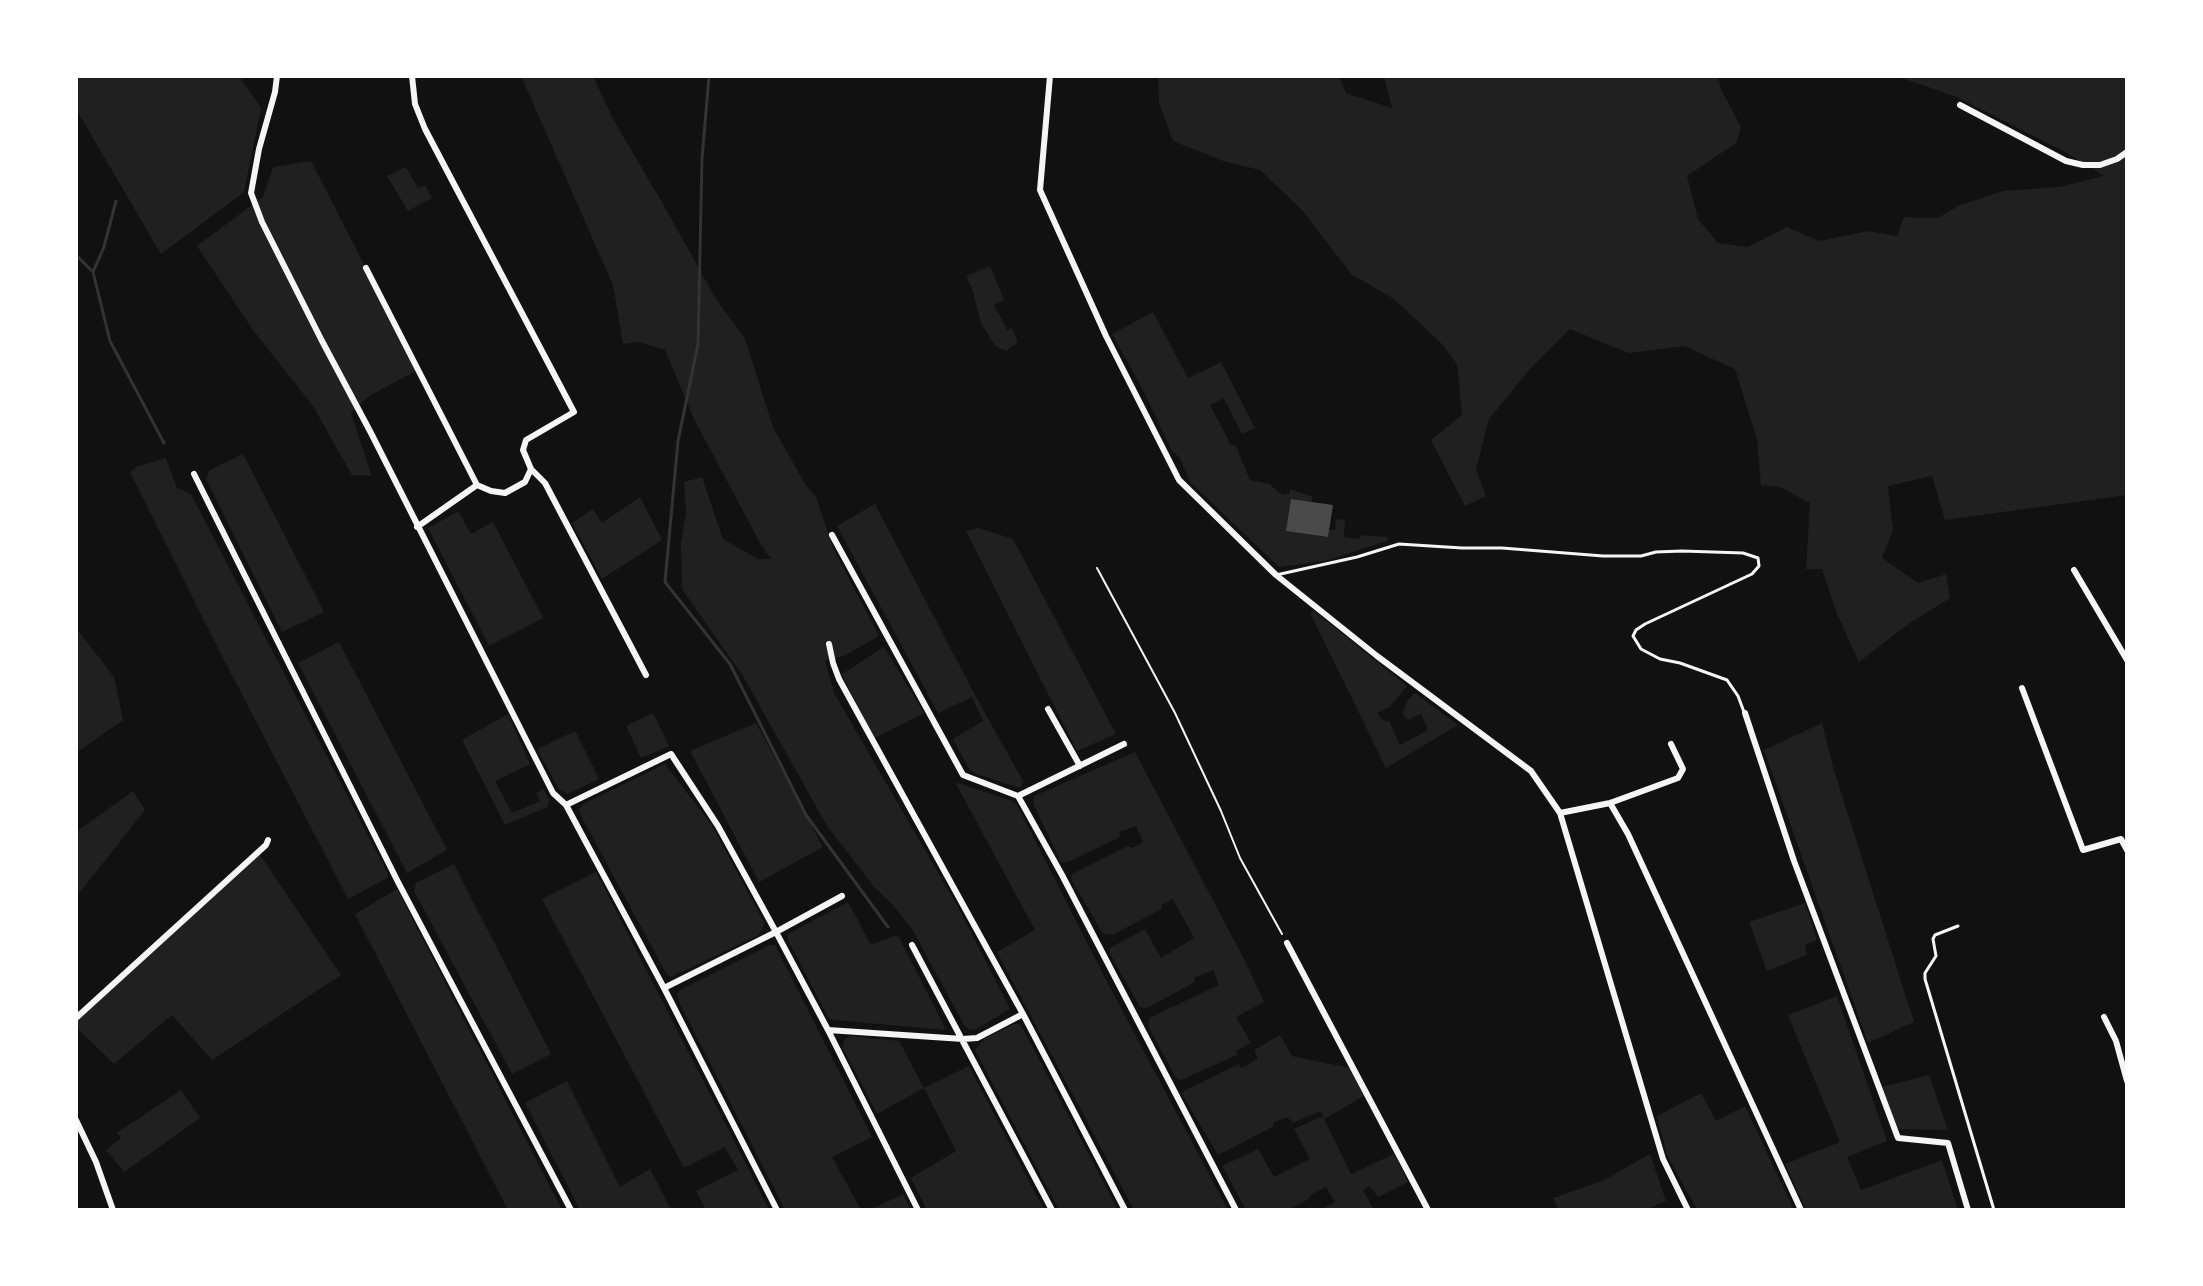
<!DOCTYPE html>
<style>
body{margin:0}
#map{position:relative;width:2203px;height:1286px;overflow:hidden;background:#111;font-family:"Golos Text",sans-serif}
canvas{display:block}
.frame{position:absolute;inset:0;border:78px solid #fff;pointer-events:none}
</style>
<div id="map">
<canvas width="2203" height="1286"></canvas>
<div class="frame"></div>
</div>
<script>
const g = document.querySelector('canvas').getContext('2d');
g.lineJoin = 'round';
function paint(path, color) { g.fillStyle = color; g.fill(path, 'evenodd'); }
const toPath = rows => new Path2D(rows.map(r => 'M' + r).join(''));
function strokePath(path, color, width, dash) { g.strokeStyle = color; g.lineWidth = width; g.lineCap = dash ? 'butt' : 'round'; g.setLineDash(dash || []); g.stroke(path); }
paint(toPath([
 [76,76,239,76,261,108,244,192,161,254,76,109],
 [521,76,593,76,614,121,663,204,716,299,745,339,773,427,805,484,816,497,833,548,879,636,844,656,825,660,834,693,959,909,1010,1009,976,1029,970,1030,964,1025,912,929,892,904,875,888,827,826,743,676,682,589,681,543,686,513,684,482,702,477,723,539,758,559,771,559,760,543,694,419,665,350,638,342,623,344,613,285],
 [1158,76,1339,76,1346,93,1392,108,1384,76,1718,76,1721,89,1741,127,1736,143,1687,176,1698,219,1718,243,1748,247,1787,227,1819,241,1868,231,1897,236,1904,217,1938,218,1958,206,2003,191,2060,187,2104,176,2067,153,1957,97,1896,76,2127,76,2127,495,1945,520,1932,476,1888,486,1893,531,1882,558,1918,583,1946,574,1950,598,1907,625,1859,662,1837,614,1822,569,1806,569,1810,503,1780,487,1761,485,1757,439,1735,369,1684,346,1628,353,1570,329,1530,369,1489,419,1476,469,1486,496,1465,506,1431,440,1462,415,1457,364,1443,345,1394,299,1351,274,1303,211,1260,170,1223,161,1173,141,1159,102],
 [311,161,418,370,369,396,351,413,372,476,352,475,313,406,253,330,197,246,263,197,273,167],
 [406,167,418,188,425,185,432,198,408,211,387,176],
 [990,266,1004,300,994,305,1007,330,1012,328,1017,340,1017,343,1006,351,995,346,981,323,972,288,966,276],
 [1153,312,1188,378,1221,362,1255,428,1242,434,1224,398,1210,405,1231,445,1236,446,1250,480,1269,484,1282,495,1289,493,1290,489,1313,497,1311,502,1291,500,1287,531,1328,537,1329,530,1335,530,1336,519,1345,520,1344,537,1359,539,1360,535,1388,537,1387,541,1325,561,1279,567,1190,482,1180,458,1172,451,1144,392,1112,334],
 [243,454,324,612,282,632,206,479,210,470],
 [166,458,177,488,191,494,388,874,387,878,348,899,204,621,130,472,138,466],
 [640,497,662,540,602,579,572,523,593,509,602,523],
 [875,504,975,695,1023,781,1020,788,977,774,969,769,953,739,983,721,972,697,938,713,837,526],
 [458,511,471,534,493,522,543,618,489,646,428,528],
 [978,528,1013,539,1116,734,1077,751,966,531],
 [1313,610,1407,686,1390,707,1377,713,1384,721,1389,721,1400,745,1428,730,1421,714,1408,720,1404,715,1402,716,1407,701,1415,693,1458,725,1386,768,1310,613],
 [76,628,114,677,123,720,76,753],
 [339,642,447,850,407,873,298,663],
 [884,647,924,713,873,739,842,674],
 [653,713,669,746,641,758,626,726],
 [508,714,530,764,495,781,512,813,540,801,536,793,543,789,549,799,548,807,505,825,462,740],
 [756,723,823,847,759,882,690,751],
 [1822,723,1833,767,1914,1022,1868,1043,1764,750],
 [575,731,599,779,568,794,559,789,537,749],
 [1135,752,1245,961,1264,1002,1236,1017,1251,1043,1236,1051,1237,1055,1181,1080,1176,1078,1148,1026,1149,1018,1219,985,1213,970,1194,978,1195,982,1147,1008,1140,1007,1110,954,1110,948,1145,929,1161,958,1194,938,1173,899,1161,905,1162,909,1112,935,1103,934,1071,879,1072,874,1128,846,1132,848,1143,842,1136,826,1119,832,1120,837,1068,862,1061,862,1034,805,1034,796],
 [665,764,711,824,764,922,763,928,757,936,671,977,667,975,581,816,579,809,583,804],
 [955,782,1012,801,1017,805,1104,976,1228,1210,1134,1210,997,952,1035,930],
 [133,791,145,810,76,897,76,832],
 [258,852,341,975,212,1060,172,1015,114,1064,76,1027,76,1018],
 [454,864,551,1054,512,1074,414,891,416,883],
 [596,872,748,1168,769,1210,706,1210,696,1191,738,1170,725,1147,684,1168,542,899],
 [397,889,562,1210,508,1210,355,914],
 [848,902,871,945,898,935,946,1030,833,1020,828,1017,788,940,788,934],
 [1805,903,1817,940,1805,945,1807,955,1767,971,1749,922],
 [770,945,775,945,872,1137,832,1157,861,1210,785,1210,680,1004,677,994,681,989],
 [1837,996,1887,1141,1847,1157,1861,1190,1942,1160,1958,1210,1806,1210,1785,1164,1840,1142,1788,1015],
 [1014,1024,1019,1024,1024,1031,1118,1210,1059,1210,975,1050,986,1038],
 [1280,1035,1292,1056,1350,1068,1364,1096,1324,1119,1351,1174,1394,1154,1408,1182,1378,1197,1370,1186,1363,1190,1374,1210,1320,1210,1335,1202,1326,1187,1309,1196,1310,1198,1289,1210,1246,1210,1222,1166,1258,1149,1274,1177,1310,1159,1294,1129,1323,1116,1321,1111,1293,1123,1287,1117,1273,1123,1273,1127,1218,1155,1182,1094,1184,1091,1239,1064,1241,1068,1258,1059,1254,1050],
 [850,1036,899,1041,924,1088,969,1066,1044,1210,927,1210,911,1178,956,1151,924,1088,877,1114,843,1048,844,1040],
 [1929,1075,1948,1130,1897,1129,1882,1087],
 [567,1081,620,1187,650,1169,671,1210,580,1210,525,1103],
 [181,1090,200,1118,124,1172,106,1150,121,1138,117,1133],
 [1701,1093,1716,1121,1745,1106,1794,1210,1697,1210,1667,1155,1657,1116],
 [1650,1154,1666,1201,1645,1210,1559,1210,1553,1198,1602,1181],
 [903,1194,911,1210,869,1210,878,1206]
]), '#202020');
strokePath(toPath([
 [709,76,702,159,698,344,678,441,665,582,730,664,806,815,888,927],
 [76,255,93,272,110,341,164,443],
 [93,272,104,247,116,201]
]), '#333', 3);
paint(toPath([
 [1291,499,1333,505,1328,537,1286,531]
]), '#4a4a4a');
strokePath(toPath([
 [1097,568,1175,713,1221,811,1240,858,1282,934]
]), '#f5f5f5', 2);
strokePath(toPath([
 [1276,575,1357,557,1399,544,1462,548,1502,548,1603,556,1641,556,1656,552,1682,551,1743,553,1758,558,1759,566,1752,574,1645,624,1636,630,1633,636,1641,649,1660,659,1680,663,1727,680,1738,696,1744,712],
 [1958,926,1935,935,1933,939,1936,956,1925,973,1925,979,1994,1210]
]), '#f5f5f5', 3);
strokePath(toPath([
 [277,76,275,92,259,149,251,193,262,222,322,341,371,433,553,793,566,805,664,988,777,1210],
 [412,76,415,104,425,129,574,412,526,440,523,450,531,469,525,482,505,493,491,491,477,485,417,527],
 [1050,76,1040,190,1106,336,1179,480,1276,575,1377,656,1531,771,1560,813,1663,1159,1688,1210],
 [1960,105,2066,161,2083,165,2100,165,2117,159,2127,152],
 [366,268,477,485],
 [531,469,545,483,646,675],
 [194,474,398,882,571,1210],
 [832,535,963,775,1018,796,1062,875,1236,1210],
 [2074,570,2127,660],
 [829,644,833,663,839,679,1023,1014,1125,1210],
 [2022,688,2083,850,2121,839,2127,850],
 [1048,709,1080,766],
 [1745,713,1794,861,1898,1138,1948,1143,1968,1210],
 [1018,796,1124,744],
 [1610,803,1628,834,1801,1210],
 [566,805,671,754,718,826,776,932,828,1030,918,1210],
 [1560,813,1610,803,1678,778,1683,769,1671,744],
 [1287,943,1428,1210],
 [912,945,1052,1210],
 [664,988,776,932,842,896],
 [2104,1017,2116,1041,2127,1081],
 [76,1018,266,845,268,840],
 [828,1030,963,1039,977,1038,1023,1014],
 [76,1120,96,1162,113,1210]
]), '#f5f5f5', 6);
</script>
